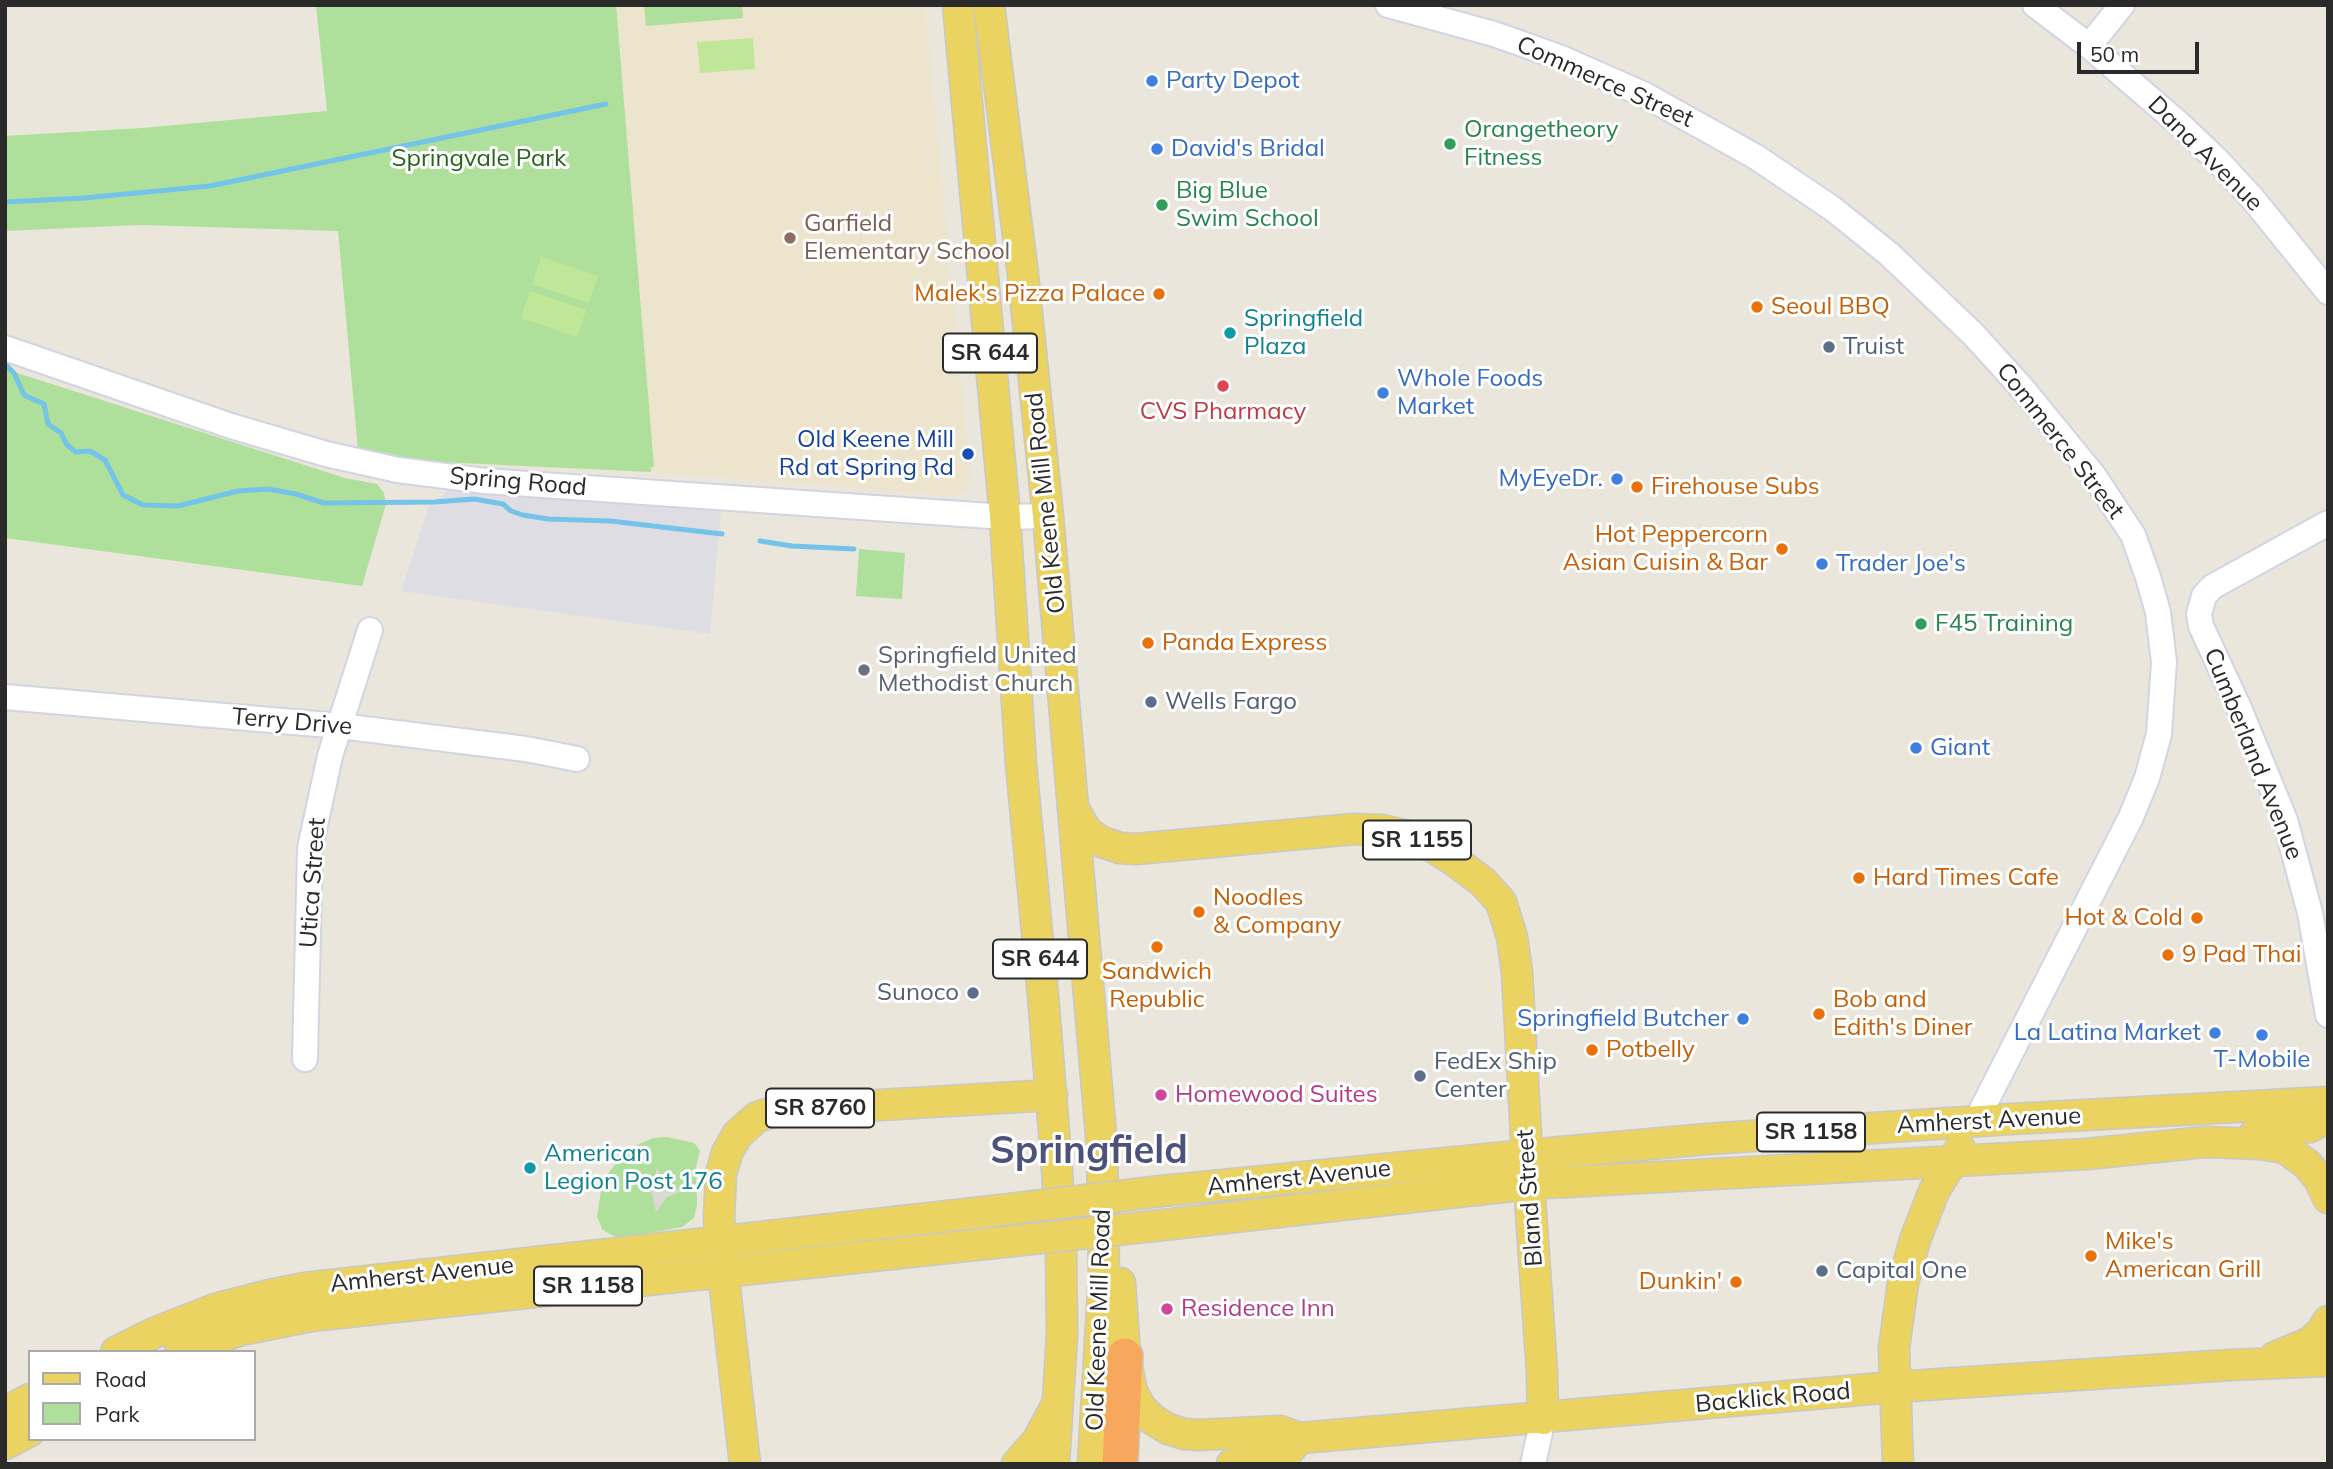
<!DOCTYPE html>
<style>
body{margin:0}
#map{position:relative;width:2333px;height:1469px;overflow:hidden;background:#ebe6dc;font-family:Mulish,sans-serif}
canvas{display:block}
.frame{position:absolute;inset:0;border:7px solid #2a2a2a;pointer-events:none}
.legend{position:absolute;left:28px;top:1350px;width:228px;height:91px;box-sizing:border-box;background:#fff;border:2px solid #aaa;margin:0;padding:9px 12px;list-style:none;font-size:21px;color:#2a2a2a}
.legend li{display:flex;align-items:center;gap:14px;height:35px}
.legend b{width:35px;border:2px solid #aaa}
.scale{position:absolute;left:2077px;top:42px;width:122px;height:32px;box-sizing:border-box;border:4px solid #2a2a2a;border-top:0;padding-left:9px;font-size:21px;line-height:24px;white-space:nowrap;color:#2a2a2a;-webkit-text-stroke:5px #fff;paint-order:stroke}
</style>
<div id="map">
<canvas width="2333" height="1469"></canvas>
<div class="frame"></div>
<ul class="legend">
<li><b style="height:9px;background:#ebd362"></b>Road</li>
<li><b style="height:19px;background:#aee09b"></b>Park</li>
</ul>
<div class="scale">50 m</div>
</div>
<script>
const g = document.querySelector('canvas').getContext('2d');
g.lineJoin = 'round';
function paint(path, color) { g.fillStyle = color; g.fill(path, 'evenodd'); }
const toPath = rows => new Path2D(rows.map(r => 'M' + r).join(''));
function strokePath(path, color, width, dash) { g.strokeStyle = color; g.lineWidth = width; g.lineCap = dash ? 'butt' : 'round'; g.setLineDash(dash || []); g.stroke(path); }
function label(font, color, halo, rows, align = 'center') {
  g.font = font + ' Mulish,sans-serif'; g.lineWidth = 6; g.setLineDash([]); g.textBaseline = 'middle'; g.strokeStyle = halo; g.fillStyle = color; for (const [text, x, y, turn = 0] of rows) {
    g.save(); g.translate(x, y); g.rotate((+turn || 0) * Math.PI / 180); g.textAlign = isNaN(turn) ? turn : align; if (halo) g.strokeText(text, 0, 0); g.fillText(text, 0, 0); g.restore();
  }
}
paint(toPath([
 [451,488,721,512,710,634,401,591,429,506]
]), '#dfdde4');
paint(toPath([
 [615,5,925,5,970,472,968,487,964,491,958,495,940,495,651,472]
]), '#ece4cc');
paint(toPath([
 [316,5,616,5,654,467,651,467,651,472,419,461,358,450,338,231,139,225,5,231,5,136,142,128,327,111],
 [644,5,742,5,743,18,646,26],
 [5,369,345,478,377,484,384,493,386,504,362,586,5,538],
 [859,549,905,553,902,599,856,596],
 [667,1137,694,1143,700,1150,696,1168,697,1205,694,1218,682,1227,628,1237,616,1237,606,1232,602,1229,597,1216,601,1191,609,1172,623,1155,639,1144,653,1138]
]), '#aee09b');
paint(toPath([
 [753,38,755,69,700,73,697,42],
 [541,257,598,276,589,303,532,284],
 [530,291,586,310,577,337,521,318]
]), '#c0e797');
paint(toPath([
 [657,1168,665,1183,671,1188,682,1191,667,1197,656,1212,652,1193,642,1186,654,1181]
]), '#dcd9d3');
strokePath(toPath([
 [5,202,84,198,210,186,606,104],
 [5,364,14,373,24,395,44,404,48,424,61,433,67,445,76,452,90,451,105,460,123,495,143,505,178,506,238,491,268,489,296,494,324,503,434,502,474,499,503,504,511,511,523,515,548,519,610,521,722,534],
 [760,541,792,546,854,549]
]), '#74c3e9', 5);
const minor = toPath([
 [1388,5,1494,34,1559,57,1645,95,1756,157,1833,209,1889,254,1973,334,2022,388,2094,476,2133,535,2148,577,2158,612,2164,662,2159,734,2147,778,2131,817,1976,1121],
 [2035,5,2089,46,2177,122,2216,159,2253,199,2328,292],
 [2089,46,2122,5],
 [5,348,231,426,326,454,398,470,485,481,1005,517,1048,516],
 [2328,523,2212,587,2204,596,2199,614,2201,626,2239,708,2285,820,2310,913,2328,1015],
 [5,697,340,726,526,749,577,759],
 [305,1059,310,848,330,756,370,630],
 [1533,1464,1543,1419]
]);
const major = toPath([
 [958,5,1005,517,1021,764,1043,995,1057,1170,1061,1247,1062,1335,1054,1464],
 [989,5,1023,275,1048,516,1102,1147,1104,1274,1093,1464],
 [1073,807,1087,832,1102,842,1120,848,1136,849,1354,829,1382,830,1404,835,1433,847,1452,859,1483,882,1501,902,1512,937,1517,972,1527,1155,1542,1372,1543,1419],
 [2254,1135,2310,1127,2318,1123,2328,1114],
 [1162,1191,1527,1155,1707,1139,2011,1119,2328,1102],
 [1163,1225,1529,1184,2087,1154,2205,1142,2260,1144,2285,1148,2308,1165,2319,1179,2328,1198],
 [1120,1283,1125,1356,1132,1392,1141,1408,1152,1419,1168,1429,1184,1434,1199,1435,1280,1431,1300,1438,1894,1387,2230,1365,2328,1361],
 [116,1352,154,1333,215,1309,269,1295,305,1288,1010,1209],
 [180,1352,241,1330,311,1316,1013,1241],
 [2275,1357,2311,1342,2322,1331,2328,1321],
 [5,1412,30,1399],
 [5,1444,30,1431],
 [745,1464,723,1271,719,1218,721,1174,727,1153,737,1135,757,1117,777,1111,1052,1095],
 [1017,1464,1038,1440,1055,1408],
 [1232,1464,1279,1456,1288,1451,1300,1438],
 [1898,1464,1894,1348,1903,1283,1915,1240,1934,1191,1960,1149]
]);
const highway = toPath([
 [1120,1464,1125,1356]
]);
strokePath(minor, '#d2d4e2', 28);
strokePath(major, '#c8c8c8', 33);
strokePath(highway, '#c8c8c8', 38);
strokePath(minor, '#fff', 24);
strokePath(major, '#ebd362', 30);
strokePath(highway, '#f7a85c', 35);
const majorBridge = toPath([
 [1010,1209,1162,1191],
 [1013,1241,1163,1225]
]);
strokePath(majorBridge, '#c8c8c8', 33, []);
strokePath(majorBridge, '#ebd362', 30);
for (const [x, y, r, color] of [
 [1152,81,7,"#3f7fe0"],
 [1450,144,7,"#2e9e5b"],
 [1157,149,7,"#3f7fe0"],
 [1162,205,7,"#2e9e5b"],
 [790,238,7,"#8d6e63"],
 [1159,294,7,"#e8710a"],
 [1757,307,7,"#e8710a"],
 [1230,333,7,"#0f9aa8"],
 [1829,347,7,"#5c6f8a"],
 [1223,386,7,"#e0444e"],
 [1383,393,7,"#3f7fe0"],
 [968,454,7,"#1a4fb4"],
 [1617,479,7,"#3f7fe0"],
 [1637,487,7,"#e8710a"],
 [1782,549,7,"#e8710a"],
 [1822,564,7,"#3f7fe0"],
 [1921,624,7,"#2e9e5b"],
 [1148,643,7,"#e8710a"],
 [864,670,7,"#6b7280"],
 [1151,702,7,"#5c6f8a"],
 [1916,748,7,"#3f7fe0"],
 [1859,878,7,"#e8710a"],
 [1199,912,7,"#e8710a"],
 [2197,918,7,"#e8710a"],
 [1157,947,7,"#e8710a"],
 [2168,955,7,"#e8710a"],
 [973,993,7,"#5c6f8a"],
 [1819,1014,7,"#e8710a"],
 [1743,1019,7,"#3f7fe0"],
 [2215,1033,7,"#3f7fe0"],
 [2262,1035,7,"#3f7fe0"],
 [1592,1050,7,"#e8710a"],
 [1420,1076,7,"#5c6f8a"],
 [1161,1095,7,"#d1479c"],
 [530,1168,7,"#0f9aa8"],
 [2091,1256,7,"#e8710a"],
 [1822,1271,7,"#5c6f8a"],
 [1736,1282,7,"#e8710a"],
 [1167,1309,7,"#d1479c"]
]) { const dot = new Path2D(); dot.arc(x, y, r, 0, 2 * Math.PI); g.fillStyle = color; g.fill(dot); strokePath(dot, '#fff', 2.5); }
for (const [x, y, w] of [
 [990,353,94],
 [1417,840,108],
 [1040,959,94],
 [820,1108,108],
 [1811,1132,108],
 [588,1286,108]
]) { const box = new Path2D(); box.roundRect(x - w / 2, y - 19.5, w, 39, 5); g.fillStyle = '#fff'; g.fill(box); strokePath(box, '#2a2a2a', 2); }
label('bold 23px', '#2a2a2a', null, [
 ["SR 644",990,353],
 ["SR 1155",1417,840],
 ["SR 644",1040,959],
 ["SR 8760",820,1108],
 ["SR 1158",1811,1132],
 ["SR 1158",588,1286]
]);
label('24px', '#366cbe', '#fff', [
 ["Party Depot",1166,81],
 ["David's Bridal",1171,149],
 ["Whole Foods",1397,379],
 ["Market",1397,407],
 ["MyEyeDr.",1603,479,"right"],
 ["Trader Joe's",1836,564],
 ["Giant",1930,748],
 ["Springfield Butcher",1729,1019,"right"],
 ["La Latina Market",2201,1033,"right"],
 ["T-Mobile",2262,1060,"center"]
], 'left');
label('24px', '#2a2a2a', '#fff', [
 ["Commerce Street",1605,82,24],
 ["Dana Avenue",2205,154,45],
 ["Commerce Street",2060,441,52],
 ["Spring Road",518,482,5],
 ["Old Keene Mill Road",1046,503,-96],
 ["Terry Drive",292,722,5],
 ["Cumberland Avenue",2253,754,68],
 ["Utica Street",313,883,-86],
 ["Amherst Avenue",1989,1121,-3],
 ["Amherst Avenue",1299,1178,-6],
 ["Bland Street",1530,1198,-94],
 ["Amherst Avenue",422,1275,-6],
 ["Old Keene Mill Road",1099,1320,-88],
 ["Backlick Road",1773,1398,-5]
]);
label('24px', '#27864d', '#fff', [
 ["Orangetheory",1464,130],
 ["Fitness",1464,158],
 ["Big Blue",1176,191],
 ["Swim School",1176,219],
 ["F45 Training",1935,624]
], 'left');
label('24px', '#28641d', '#fff', [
 ["Springvale Park",479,159]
]);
label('24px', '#785e54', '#fff', [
 ["Garfield",804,224],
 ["Elementary School",804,252]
], 'left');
label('24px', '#c56008', '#fff', [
 ["Malek's Pizza Palace",1145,294,"right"],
 ["Seoul BBQ",1771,307],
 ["Firehouse Subs",1651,487],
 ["Hot Peppercorn",1768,535,"right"],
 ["Asian Cuisin & Bar",1768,563,"right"],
 ["Panda Express",1162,643],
 ["Hard Times Cafe",1873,878],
 ["Noodles",1213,898],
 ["& Company",1213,926],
 ["Hot & Cold",2183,918,"right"],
 ["9 Pad Thai",2182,955],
 ["Sandwich",1157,972,"center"],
 ["Republic",1157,1000,"center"],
 ["Bob and",1833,1000],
 ["Edith's Diner",1833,1028],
 ["Potbelly",1606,1050],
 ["Mike's",2105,1242],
 ["American Grill",2105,1270],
 ["Dunkin'",1722,1282,"right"]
], 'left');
label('24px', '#0d838f', '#fff', [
 ["Springfield",1244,319],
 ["Plaza",1244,347],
 ["American",544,1154],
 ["Legion Post 176",544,1182]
], 'left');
label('24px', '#4e5e75', '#fff', [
 ["Truist",1843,347],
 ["Wells Fargo",1165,702],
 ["Sunoco",959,993,"right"],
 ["FedEx Ship",1434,1062],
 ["Center",1434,1090],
 ["Capital One",1836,1271]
], 'left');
label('24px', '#be3a42', '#fff', [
 ["CVS Pharmacy",1223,412]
]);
label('24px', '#164399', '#fff', [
 ["Old Keene Mill",954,440],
 ["Rd at Spring Rd",954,468]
], 'right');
label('24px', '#5b616d', '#fff', [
 ["Springfield United",878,656],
 ["Methodist Church",878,684]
], 'left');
label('24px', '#b23c85', '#fff', [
 ["Homewood Suites",1175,1095],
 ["Residence Inn",1181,1309]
], 'left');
label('bold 38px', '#4c5279', '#fff', [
 ["Springfield",1089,1152]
]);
</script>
